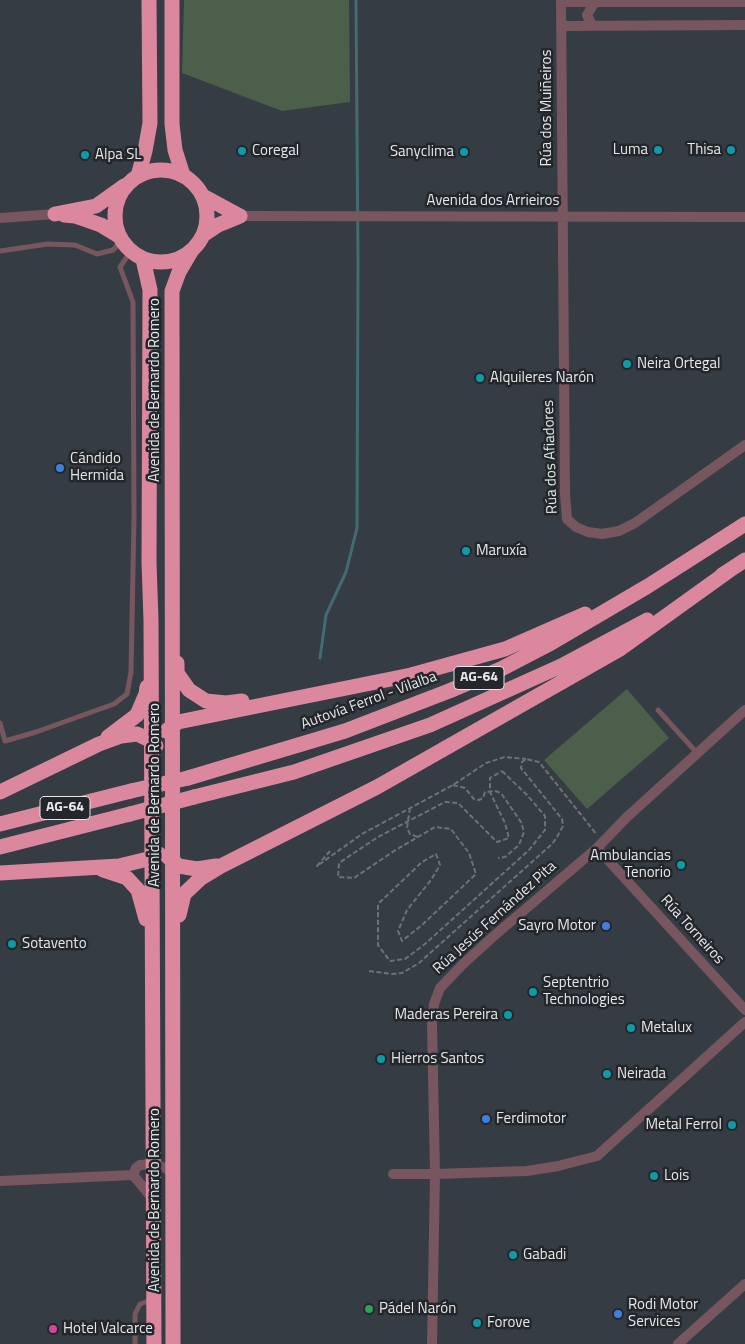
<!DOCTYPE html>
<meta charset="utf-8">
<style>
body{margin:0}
canvas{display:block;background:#2d3034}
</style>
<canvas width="745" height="1344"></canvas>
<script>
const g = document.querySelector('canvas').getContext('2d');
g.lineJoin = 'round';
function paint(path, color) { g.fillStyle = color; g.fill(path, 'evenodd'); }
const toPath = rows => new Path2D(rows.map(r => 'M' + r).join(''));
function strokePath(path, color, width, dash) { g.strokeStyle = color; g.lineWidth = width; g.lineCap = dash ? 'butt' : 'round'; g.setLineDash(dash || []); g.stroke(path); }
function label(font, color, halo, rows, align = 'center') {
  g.font = font + ' "Titillium Web",sans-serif'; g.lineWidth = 5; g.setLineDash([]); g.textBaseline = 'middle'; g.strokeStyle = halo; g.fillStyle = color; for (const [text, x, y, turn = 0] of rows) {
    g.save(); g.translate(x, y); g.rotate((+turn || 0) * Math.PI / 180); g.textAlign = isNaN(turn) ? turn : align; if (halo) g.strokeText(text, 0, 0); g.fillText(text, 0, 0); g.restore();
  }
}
paint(toPath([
 [0,0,745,0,745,1344,0,1344]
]), '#353c44');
paint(toPath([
 [184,0,349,0,350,102,282,111,182,73],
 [627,689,669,738,587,809,544,760]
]), '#4b5f4a');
strokePath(toPath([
 [320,658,326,615,346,572,357,528,358,262,356,0]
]), '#436b70', 3);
strokePath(toPath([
 [502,771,527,795,545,816,545,830,529,850,425,944,405,959,390,961,378,945,378,904,422,862,436,854,440,865,431,880,407,910,398,931,402,941,422,925,476,874,469,853,451,829,435,827,394,851,354,878,338,877,339,863,378,837,445,802,458,803,497,842,509,838,505,823,490,792,490,778,502,771],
 [453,785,465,788,474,799,479,800,483,798,485,792,495,791,501,793,521,822,524,832,519,845,505,857,498,858],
 [410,808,407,828,410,834,418,837],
 [330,851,317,866,362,834,453,785,486,763,505,757,526,759],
 [369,971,392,974,402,973,419,963,552,844,557,837,563,826,562,819,521,768,522,762,526,759,539,762,597,835]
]), '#6f7275', 2, [5, 2.5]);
strokePath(toPath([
 [0,251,48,244,75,245,97,254,113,250,121,241],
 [658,710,698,754],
 [0,723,5,741,36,732,114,704,127,694,131,672,134,518,133,302,120,267,131,251],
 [135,1344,135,1314,140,1304,151,1300]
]), '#78565f', 5);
strokePath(toPath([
 [561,0,565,494,567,519,576,527,588,532,602,534,619,531,635,523,745,445],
 [561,2,745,2],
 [592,25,587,15,595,2],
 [562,26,745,25],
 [240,216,745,217],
 [0,218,55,214],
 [597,848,745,1010],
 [393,1174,435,1174,527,1171,558,1166,597,1156,745,1022],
 [0,1181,133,1175],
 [153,1199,133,1175,136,1168,140,1165,153,1164,163,1167,172,1172],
 [432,1344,435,1174,432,1024,434,1004,440,988,464,963,495,935,597,848,627,817,745,710],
 [678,1344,745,1284]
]), '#78565f', 10);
strokePath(toPath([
 [172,0,172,124,175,150,183,175],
 '115 216a46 46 0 1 1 92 0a46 46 0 1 1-92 0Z',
 [138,176,145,151,150,123,149,0],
 [203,196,240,216],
 [55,214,96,206,124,186],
 [64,215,75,216,101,225,119,236],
 [203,235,218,225,240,216],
 [143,259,150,290,149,562,151,620,154,1344],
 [722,575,745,560],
 [177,663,177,673,189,690,206,701,226,703,242,701],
 [166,731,178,722,411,675,505,649,585,614],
 [108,737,137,715,146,694,147,687],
 [188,778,345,731,449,691,501,669,551,643,648,586,745,524],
 [0,792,99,744,121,736,137,734,152,741,156,746],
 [194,797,294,772,430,725,561,666,647,620],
 [0,824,131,791],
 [0,847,130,814],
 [168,857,179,866,197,869,216,866],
 [103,870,127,878,138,890,146,919],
 [0,873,119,866,152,858,159,854],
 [179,915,184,894,201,878,221,866,377,787,620,649,730,570],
 [173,1344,172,291,179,272,192,250]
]), '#db889f', 15);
strokePath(toPath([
 [131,791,188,778],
 [130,814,194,797]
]), '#db889f', 15);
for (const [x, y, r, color] of [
 [658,150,5,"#0f9aa8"],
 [731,150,5,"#0f9aa8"],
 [242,151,5,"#0f9aa8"],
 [464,152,5,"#0f9aa8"],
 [85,155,5,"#0f9aa8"],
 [627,364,5,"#0f9aa8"],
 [480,378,5,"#0f9aa8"],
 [60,468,5,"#3f7fe0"],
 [466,551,5,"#0f9aa8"],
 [681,865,5,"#0f9aa8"],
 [606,926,5,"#3f7fe0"],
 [12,944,5,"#0f9aa8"],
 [533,992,5,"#0f9aa8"],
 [508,1015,5,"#0f9aa8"],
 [631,1028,5,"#0f9aa8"],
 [381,1059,5,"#0f9aa8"],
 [607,1074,5,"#0f9aa8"],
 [486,1119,5,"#3f7fe0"],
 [732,1125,5,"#0f9aa8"],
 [654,1176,5,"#0f9aa8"],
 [513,1255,5,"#0f9aa8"],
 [369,1309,5,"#2e9e5b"],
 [618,1314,5,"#3f7fe0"],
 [477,1323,5,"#0f9aa8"],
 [53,1329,5,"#d1479c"]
]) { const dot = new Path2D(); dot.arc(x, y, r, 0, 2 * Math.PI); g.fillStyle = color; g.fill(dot); strokePath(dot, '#23262a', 2); }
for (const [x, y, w] of [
 [479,678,50],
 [65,808,50]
]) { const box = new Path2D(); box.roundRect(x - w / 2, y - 11.5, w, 23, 4); g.fillStyle = '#23262a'; g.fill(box); strokePath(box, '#e5e7e9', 1); }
label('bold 14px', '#e5e7e9', null, [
 ["AG-64",479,678],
 ["AG-64",65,808]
]);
label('15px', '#e5e7e9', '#23262a', [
 ["Rúa dos Muiñeiros",547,108,-90],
 ["Avenida dos Arrieiros",493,201],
 ["Avenida de Bernardo Romero",155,390,-90],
 ["Rúa dos Afiadores",551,457,-92],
 ["Autovía Ferrol - Vilalba",369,701,-20],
 ["Avenida de Bernardo Romero",155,795,-90],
 ["Rúa Jesús Fernández Pita",495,918,-42],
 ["Rúa Torneiros",692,930,48],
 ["Avenida de Bernardo Romero",155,1200,-90]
]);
label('15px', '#e5e7e9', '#23262a', [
 ["Luma",648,150,"right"],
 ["Thisa",721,150,"right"],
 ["Coregal",252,151],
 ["Sanyclima",454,152,"right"],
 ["Alpa SL",95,155],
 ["Neira Ortegal",637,364],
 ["Alquileres Narón",490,378],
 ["Cándido",70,459],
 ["Hermida",70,476],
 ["Maruxía",476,551],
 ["Ambulancias",671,856,"right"],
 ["Tenorio",671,873,"right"],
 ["Sayro Motor",596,926,"right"],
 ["Sotavento",22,944],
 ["Septentrio",543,983],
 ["Technologies",543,1000],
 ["Maderas Pereira",498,1015,"right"],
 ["Metalux",641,1028],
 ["Hierros Santos",391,1059],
 ["Neirada",617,1074],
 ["Ferdimotor",496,1119],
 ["Metal Ferrol",722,1125,"right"],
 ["Lois",664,1176],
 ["Gabadi",523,1255],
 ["Rodi Motor",628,1305],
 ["Services",628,1322],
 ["Pádel Narón",379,1309],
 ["Forove",487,1323],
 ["Hotel Valcarce",63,1329]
], 'left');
</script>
